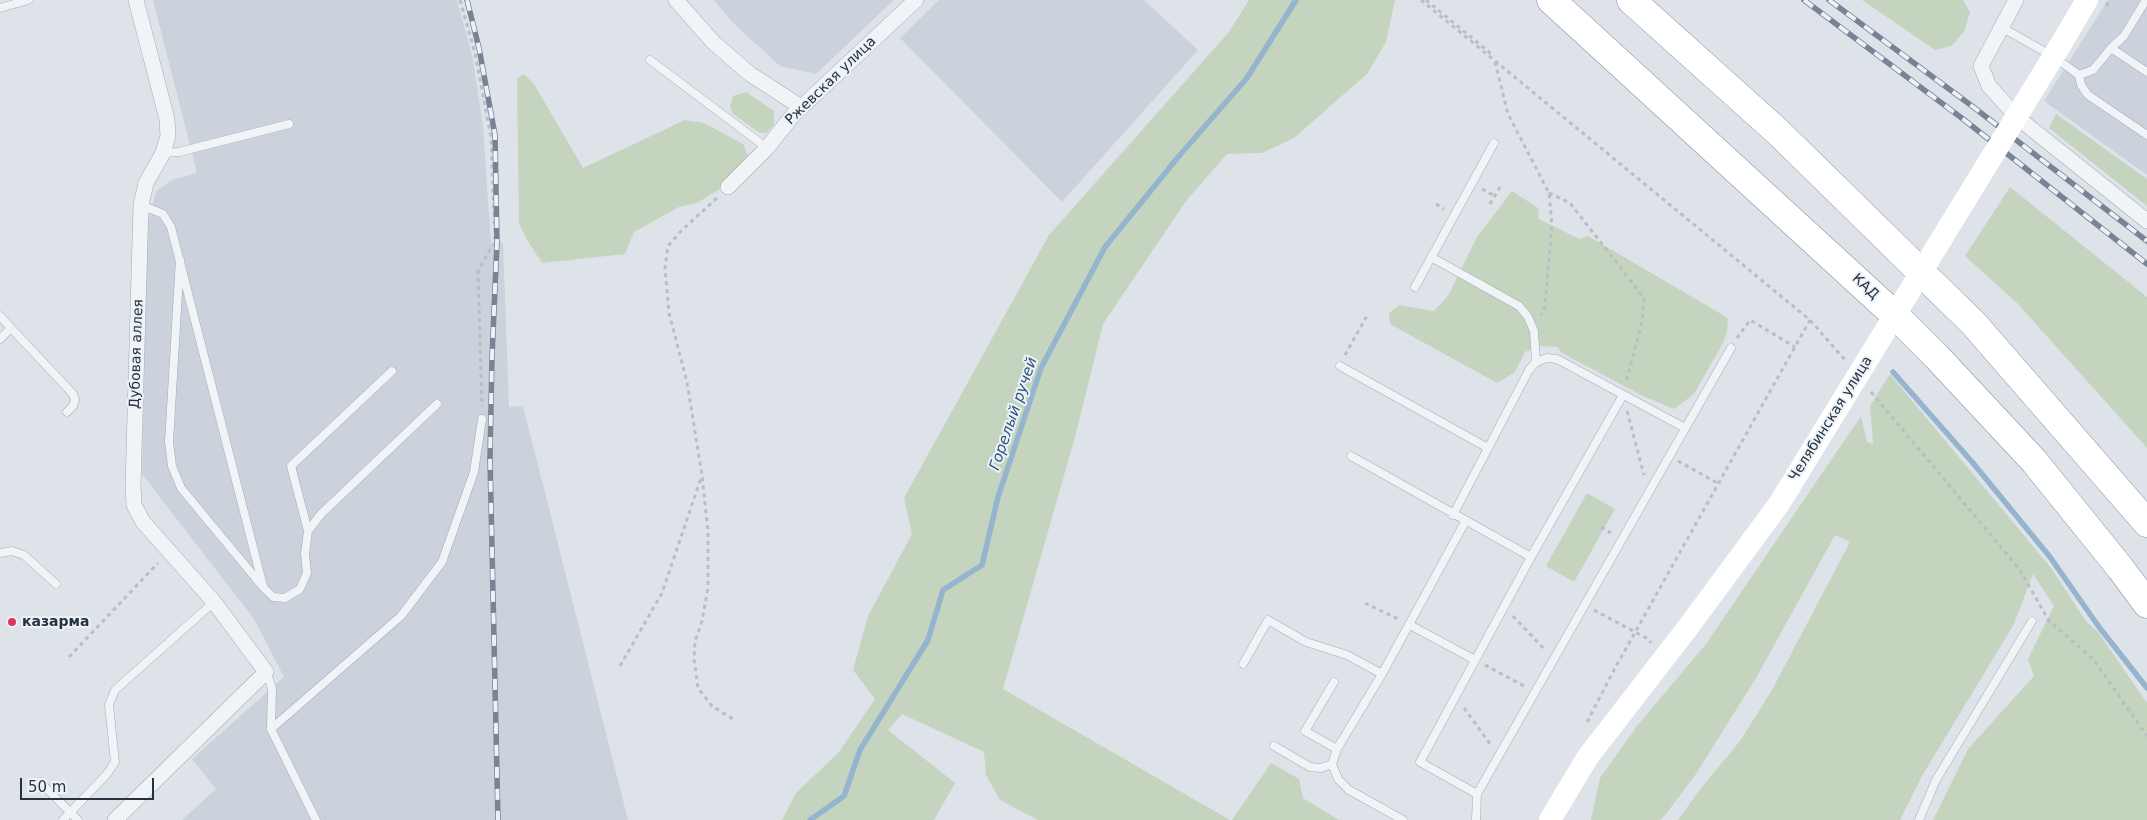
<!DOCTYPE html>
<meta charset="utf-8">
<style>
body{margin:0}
#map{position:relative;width:2147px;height:820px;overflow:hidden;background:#dee3e9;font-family:"DejaVu Sans",sans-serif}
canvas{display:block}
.scale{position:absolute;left:20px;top:778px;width:134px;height:22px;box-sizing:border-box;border:2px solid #253242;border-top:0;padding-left:6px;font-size:15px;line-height:18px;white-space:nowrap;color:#253242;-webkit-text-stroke:4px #edf2f7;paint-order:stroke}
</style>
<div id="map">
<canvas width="2147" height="820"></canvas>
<div class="scale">50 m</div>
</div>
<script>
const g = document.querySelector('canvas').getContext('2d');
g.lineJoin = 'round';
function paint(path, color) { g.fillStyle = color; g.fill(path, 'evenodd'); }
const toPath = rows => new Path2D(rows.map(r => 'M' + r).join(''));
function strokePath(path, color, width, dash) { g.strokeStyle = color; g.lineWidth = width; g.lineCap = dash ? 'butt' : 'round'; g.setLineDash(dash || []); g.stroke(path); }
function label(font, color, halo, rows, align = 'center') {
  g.font = font + ' "DejaVu Sans",sans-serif'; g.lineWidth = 4; g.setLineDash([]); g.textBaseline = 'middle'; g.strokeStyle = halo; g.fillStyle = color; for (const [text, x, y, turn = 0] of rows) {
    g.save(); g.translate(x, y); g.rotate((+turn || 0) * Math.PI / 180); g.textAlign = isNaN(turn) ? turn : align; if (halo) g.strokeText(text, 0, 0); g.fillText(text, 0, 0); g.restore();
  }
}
paint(toPath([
 [153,0,457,0,472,55,483,127,491,243,503,243,509,407,523,406,628,820,182,820,216,789,192,759,284,677,254,619,142,474,147,227,156,191,172,180,197,173],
 [714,0,894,0,816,74,780,66,732,22],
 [939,0,1144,0,1198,50,1062,202,900,38],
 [2108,0,2147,0,2147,175,2044,101]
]), '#ccd2db');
paint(toPath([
 [1249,0,1395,0,1386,42,1367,74,1294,138,1262,153,1227,154,1186,201,1103,324,1075,437,1003,689,1230,820,1038,820,1000,800,986,775,984,752,902,714,888,730,955,783,934,820,782,820,796,793,839,752,875,699,853,670,868,616,912,534,904,498,1049,235,1229,32],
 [1862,0,1963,0,1970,12,1964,32,1951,46,1935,50],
 [524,74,534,84,583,168,685,120,704,123,743,144,748,156,720,189,697,203,679,207,634,232,625,254,542,263,527,240,519,223,517,78],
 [746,92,774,111,774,124,767,133,760,133,733,114,730,107,733,96],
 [2056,114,2147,179,2147,206,2049,128],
 [2010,187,2147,297,2147,448,2017,303,1965,256],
 [1512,191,1538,208,1539,219,1579,239,1588,236,1728,318,1727,332,1723,343,1694,394,1674,409,1641,395,1562,353,1557,347,1541,346,1525,352,1515,372,1497,383,1390,324,1389,313,1399,305,1434,311,1448,296,1477,237],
 [1890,374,2051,568,2086,621,2098,632,2147,703,2147,820,1933,820,1968,749,2034,676,2028,659,2054,606,2033,574,2014,624,1922,776,1900,820,1678,820,1701,788,1740,741,1772,690,1850,542,1835,535,1756,678,1696,774,1666,814,1660,820,1591,820,1600,778,1637,726,1706,644,1861,416,1867,442,1873,444,1870,406],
 [1587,493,1615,509,1574,582,1546,566],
 [1271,763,1299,779,1303,798,1339,820,1232,820]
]), '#c5d4be');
strokePath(toPath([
 [1893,372,1973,463,2050,557,2099,627,2147,688],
 [810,820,844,796,860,750,928,640,943,590,982,565,998,497,1041,368,1105,247,1179,156,1247,78,1296,0]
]), '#95b4ce', 5.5);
const lane = toPath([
 [0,8,28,0],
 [2001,27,2054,57,2079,75,2093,70,2111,48,2124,36,2146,0],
 [2111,48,2147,72],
 [650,60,767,148],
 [2079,75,2081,85,2088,95,2147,135],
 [163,153,179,152,289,124],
 [141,205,163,214,171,227,263,586],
 [1431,257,1519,306,1528,317,1534,331,1536,362],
 [180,260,169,442,172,466,181,488,263,587,273,597,285,598,300,589,307,573,305,554,308,531,291,466,392,371],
 [1415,287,1494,143],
 [0,316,11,328,0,339],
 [11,328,73,394,75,400,73,406,67,412],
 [1340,366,1488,448],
 [1351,456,1531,557],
 [1453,515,1529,370,1536,362,1547,358,1557,359,1685,428],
 [308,531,321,514,437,404],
 [0,553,12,551,24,555,56,584],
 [1410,625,1475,660],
 [1243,664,1268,620,1306,642,1347,655,1382,674],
 [266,672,272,688,271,729,316,820],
 [1334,682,1305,731,1337,749],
 [271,729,401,616,442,562,474,472,482,419],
 [1274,746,1310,767,1321,768,1332,764],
 [40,782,78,820],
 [1477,794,1420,762,1531,557,1623,395],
 [63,820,107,774,115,762,109,705,115,690,214,602],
 [1403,820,1349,790,1338,779,1332,764,1337,749,1382,674,1465,522],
 [1476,820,1477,794,1731,348],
 [1919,820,1936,780,2032,621]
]);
const street = toPath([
 [676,0,714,43,750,74,801,107],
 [2016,0,1981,66,1989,86,2018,118,2147,221],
 [728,187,767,148,793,115,916,0],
 [115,820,266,672,214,602,143,522,134,505,133,486,141,205,146,183,163,153,168,136,167,119,136,0]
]);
const highway = toPath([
 [1551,0,1898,318,1937,357,2034,461,2121,569,2147,604],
 [1631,0,1778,132,1974,324,2147,523]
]);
strokePath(lane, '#a3aab4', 9);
strokePath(street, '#a3aab4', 16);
strokePath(highway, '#8492a1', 29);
strokePath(toPath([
 [460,0,475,53,491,137,495,239,497,242,490,249,478,272,482,407],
 [1421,0,1810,320,1845,360],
 [1426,0,1489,52,1492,56],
 [2106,6,2110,0],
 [1495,62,1508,114,1549,193,1552,224,1545,306,1541,315],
 [1482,189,1495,196],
 [1549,193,1570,203,1644,298,1642,322,1626,383],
 [717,198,681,231,668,246,665,268,669,313,687,382,702,475,708,532,708,587,702,621,695,641,694,659,698,688,712,706,736,721],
 [1436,204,1444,209],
 [1490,204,1500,187],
 [1737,338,1750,320,1795,347],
 [1345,355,1368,314],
 [1871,392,2020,570,2049,621,2093,659,2147,736],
 [1627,411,1644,475],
 [1678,461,1719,484],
 [1601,527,1611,533],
 [1365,603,1398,619],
 [1594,610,1648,639,1651,643],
 [1513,616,1545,650],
 [69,657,158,563],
 [1485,665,1526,687],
 [620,666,662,593,701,478],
 [1464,708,1491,745],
 [1587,722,1614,670,1810,320]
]), '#b8bec4', 3, [4, 4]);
strokePath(lane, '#f1f4f7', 8);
strokePath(street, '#f1f4f7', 15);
strokePath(toPath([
 [2061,44,2087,0],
 [1550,820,1587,758,1689,626,1779,504,1844,398]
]), '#fff', 22);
strokePath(highway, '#fff', 28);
const rail = toPath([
 [467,0,479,48,495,135,497,242,492,357,490,458,498,820],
 [1804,0,1963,119,2147,264],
 [1829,0,1972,106,2147,241]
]);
strokePath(rail, '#768495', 5.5);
strokePath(rail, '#edf2f7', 4, [11]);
strokePath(toPath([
 [1844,398,2061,44]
]), '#fff', 22);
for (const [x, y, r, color] of [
 [12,622,5,"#dd345a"]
]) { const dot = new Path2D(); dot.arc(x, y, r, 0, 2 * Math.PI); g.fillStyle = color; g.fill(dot); strokePath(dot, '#edf2f7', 2); }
label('14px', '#253242', '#edf2f7', [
 ["Ржевская улица",831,81,-44],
 ["КАД",1865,287,43],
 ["Дубовая аллея",137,354,-88],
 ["Челябинская улица",1831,419,-58]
]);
label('bold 14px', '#253242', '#edf2f7', [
 ["казарма",22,622]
], 'left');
label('italic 15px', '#2b547a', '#edf2f7', [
 ["Горелый ручей",1014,414,-71]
]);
</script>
